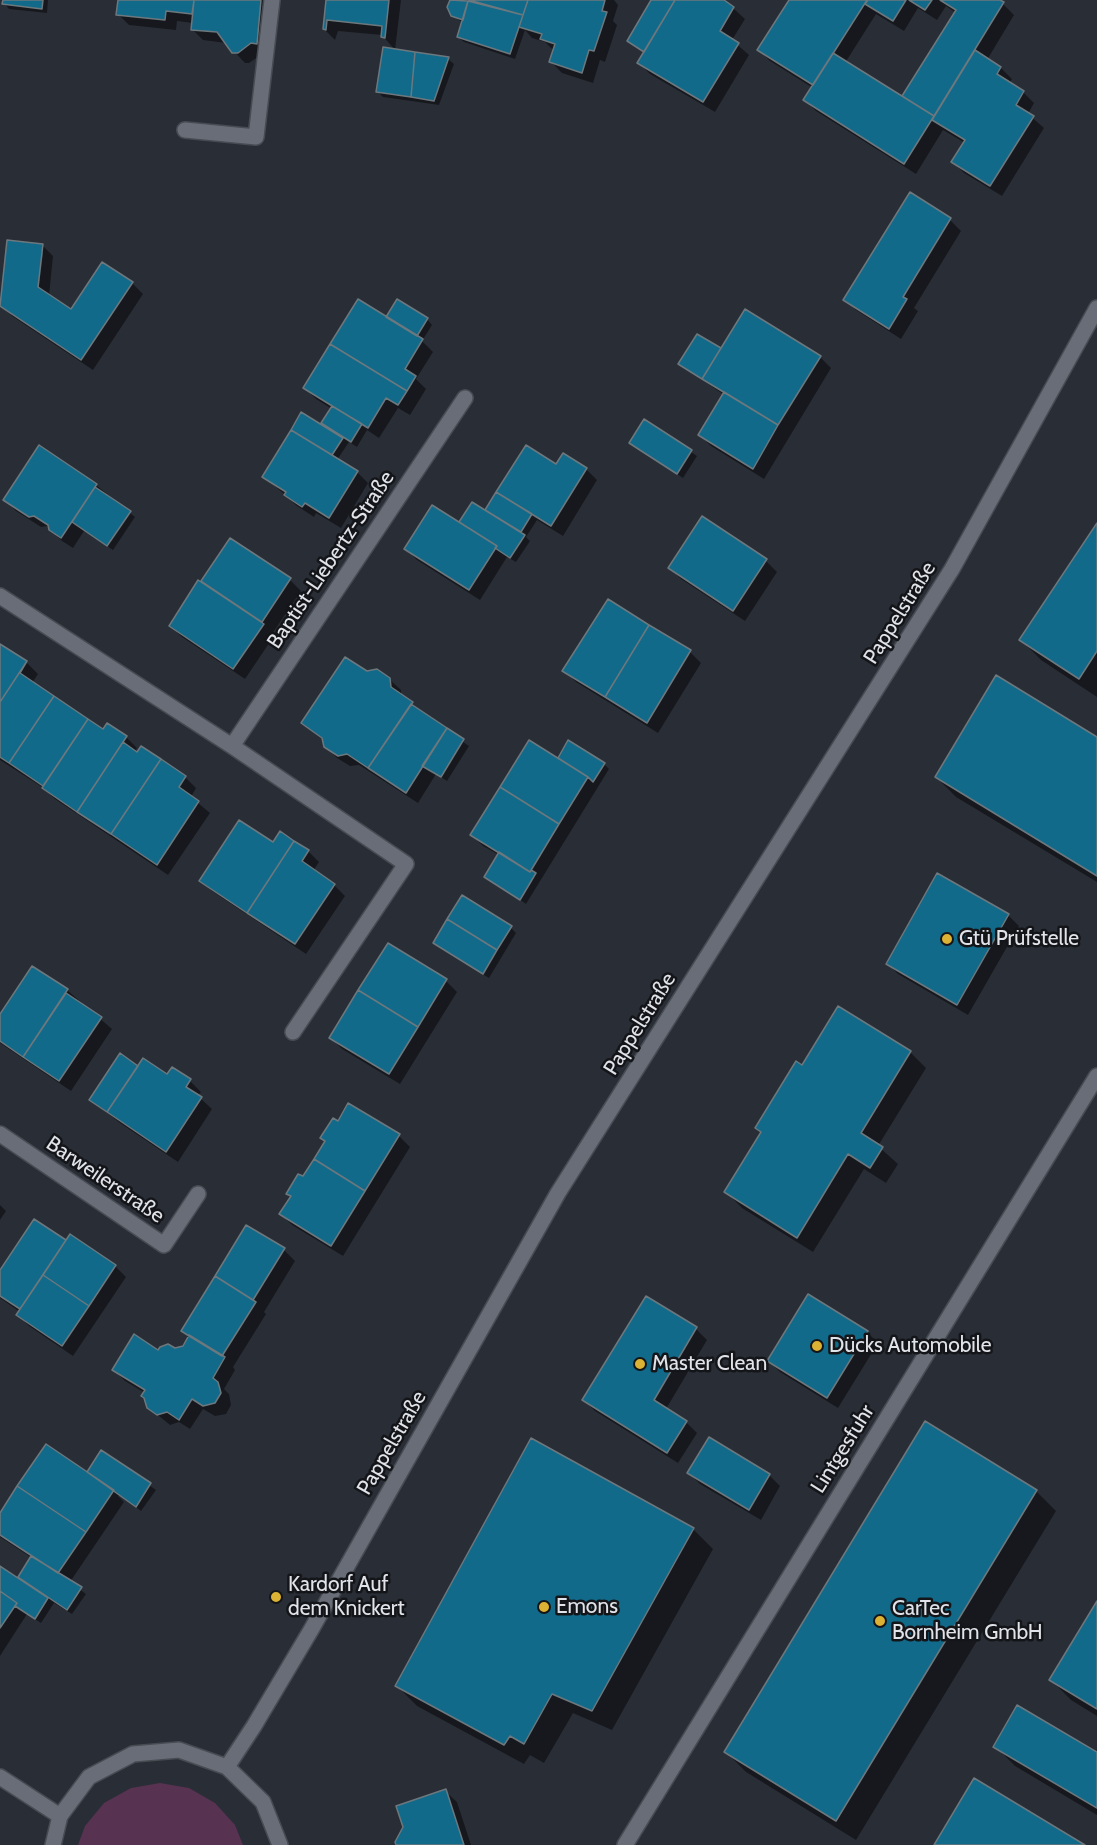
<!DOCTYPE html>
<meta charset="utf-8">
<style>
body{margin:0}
canvas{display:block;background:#292d36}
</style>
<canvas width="1097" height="1845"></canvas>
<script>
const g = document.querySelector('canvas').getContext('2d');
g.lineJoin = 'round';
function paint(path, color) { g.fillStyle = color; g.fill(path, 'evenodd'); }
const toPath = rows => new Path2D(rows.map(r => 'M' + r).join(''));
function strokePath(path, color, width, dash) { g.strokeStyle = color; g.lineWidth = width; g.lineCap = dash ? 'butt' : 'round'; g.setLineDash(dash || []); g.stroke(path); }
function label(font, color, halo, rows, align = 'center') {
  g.font = font + ' Cabin,sans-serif'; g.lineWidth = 5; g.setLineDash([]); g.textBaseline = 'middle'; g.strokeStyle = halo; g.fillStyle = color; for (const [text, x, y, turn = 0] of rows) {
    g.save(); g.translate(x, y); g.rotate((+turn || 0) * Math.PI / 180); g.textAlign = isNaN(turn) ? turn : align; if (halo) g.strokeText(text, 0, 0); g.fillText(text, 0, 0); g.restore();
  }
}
paint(toPath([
 [160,1783,189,1788,215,1803,235,1825,243,1845,78,1845,85,1826,104,1803,131,1788]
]), '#573251');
paint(toPath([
 [4,0,48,0,47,13,9,9,4,3],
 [120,0,273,0,262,54,249,63,245,63,226,43,203,40,192,29,193,23,177,21,176,30,129,25,118,14],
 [327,0,401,0,395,50,382,35,338,31,335,40,324,29],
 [452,0,469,2,470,0,614,0,618,5,613,21,617,25,605,62,600,60,593,83,562,73,551,62,553,50,545,42,532,38,525,30,515,59,464,42,458,37,463,23,453,16],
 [653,0,721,0,733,8,745,19,732,40,749,55,715,112,650,74,639,63,645,53,629,41],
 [791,0,998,0,1003,4,1014,15,987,60,1001,68,1012,79,1009,84,1023,92,1034,103,1028,114,1044,128,1002,196,964,173,953,162,965,143,943,130,916,174,816,111,805,100,813,88,770,61,759,50],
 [946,6,956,13,903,98,845,63,876,14,904,31,918,8,937,20],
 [448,59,454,64,439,105,383,97,377,91],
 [911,194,950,220,961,231,914,308,918,311,901,339,856,310,845,299],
 [42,245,53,256,49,296,71,311,103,264,132,283,143,294,93,370,12,316,1,304],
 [40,253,43,253,38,294,35,294],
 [427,319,432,325,422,341,433,352,416,379,426,389,410,415,398,408,379,438,367,430,357,447,349,442,337,460,357,472,368,483,341,528,316,513,314,517,297,506,264,476,292,430,322,425,332,409,316,399,305,388,393,322],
 [698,336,720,350,820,357,831,368,764,479,711,446,700,435,724,395,680,364],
 [645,421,697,456,683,478,631,443],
 [526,447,557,466,586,469,597,480,563,536,537,520,526,537,530,541,516,562,507,557,480,600,417,560,406,549,466,526,461,522,486,512],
 [96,485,135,517,113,550,84,531,73,548,62,541,47,526,41,527,16,511,5,500],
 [702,518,766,561,777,572,745,621,681,579,670,568],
 [1097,526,1097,697,1041,660,1021,640],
 [230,540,290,580,301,591,272,634,274,636,245,679,182,637,170,626],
 [0,646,27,663,38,674,32,683,103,731,126,737,137,748,134,752,185,777,196,788,191,797,210,813,168,875,55,799,42,787,0,760],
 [690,652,701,663,658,733,576,682,565,671],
 [367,673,389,679,401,690,401,696,423,714,469,746,447,781,436,774,418,803,359,765,350,766,337,758,326,747,324,741,303,723],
 [1097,738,1097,882,956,797,936,777],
 [559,757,604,764,609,769,526,904,486,876,499,855,483,846,472,835,564,762],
 [274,844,308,851,319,862,313,871,334,885,345,896,306,954,212,891,201,880],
 [462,898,511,928,516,933,489,978,440,948,435,943],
 [1008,915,1019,926,968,1015,898,974,887,963],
 [388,945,446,981,457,992,400,1084,342,1049,331,1038],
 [67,990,112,1029,71,1091,0,1043,0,1017],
 [839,1008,910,1052,926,1068,878,1146,898,1164,886,1183,864,1169,813,1252,742,1208,726,1192,762,1133,757,1128,802,1067],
 [138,1068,168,1076,172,1069,190,1081,201,1092,198,1096,212,1109,178,1162,120,1123,91,1100],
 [349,1105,399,1136,410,1147,343,1256,292,1225,281,1214,292,1197,288,1194,303,1178,326,1142,322,1138,338,1123],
 [0,1205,6,1211,0,1220],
 [34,1221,67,1242,115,1266,126,1277,73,1356,29,1326,18,1315,20,1312,0,1298,0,1273],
 [246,1227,284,1250,295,1261,264,1312,266,1314,233,1367,235,1370,224,1389,229,1394,231,1405,226,1414,215,1416,203,1409,190,1429,179,1422,170,1425,148,1407,145,1393,125,1381,114,1370,159,1352,184,1347,189,1337,183,1331],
 [696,1329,707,1340,666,1409,686,1422,697,1433,678,1463,595,1411,584,1400],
 [867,1332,878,1343,838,1408,780,1372,769,1361],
 [102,1452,156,1490,141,1511,120,1495,118,1496,124,1502,70,1582,86,1594,72,1614,54,1603,41,1623,27,1614,0,1656,0,1568,18,1579,32,1558,0,1537,0,1516,93,1477],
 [689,1473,769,1475,780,1486,761,1520,700,1484],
 [1036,1491,1056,1511,856,1840,746,1772,726,1752],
 [693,1529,713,1549,612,1730,573,1713,544,1763,530,1755,524,1764,417,1706,397,1686],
 [1097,1604,1097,1716,1071,1700,1051,1680],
 [995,1746,1097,1753,1097,1815,1015,1766],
 [445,1791,457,1802,471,1845,398,1845]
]), '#0007');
const building = toPath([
 [3,0,43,0,42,9,2,4,3,0],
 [118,0,194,0,192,14,166,11,165,20,116,15,118,0],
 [194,0,261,0,257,44,251,43,238,53,232,53,217,32,191,30,194,0],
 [326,0,389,0,385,38,381,37,382,26,327,20,326,30,323,29,326,0],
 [450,0,468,1,463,20,451,16,447,7,450,0],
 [469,0,528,0,523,15,469,0],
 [528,0,605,0,602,11,607,12,594,51,589,50,582,73,549,62,555,44,540,39,542,34,519,27,528,0],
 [651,0,675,0,644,52,627,41,651,0],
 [675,0,724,0,734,7,720,31,739,43,703,102,637,63,675,0],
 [789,0,867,0,813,85,757,50,789,0],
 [868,0,906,0,893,21,865,4,868,0],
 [909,0,932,0,925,10,909,0],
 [940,0,1000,0,1004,2,934,116,902,96,956,10,940,0],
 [468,1,523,15,510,54,457,37,468,1],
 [383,47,415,52,411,97,376,92,383,47],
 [975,50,1001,67,997,74,1024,91,1016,105,1034,116,990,186,951,162,965,140,932,120,975,50],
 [415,52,449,57,434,101,411,97,415,52],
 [833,53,934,116,904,164,803,100,833,53],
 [910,192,951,218,903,297,907,299,889,329,843,300,910,192],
 [7,240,43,244,38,287,71,309,102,262,133,282,81,360,0,306,7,240],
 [358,299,423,339,405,369,416,376,407,391,330,344,358,299],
 [397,299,428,318,417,336,386,317,397,299],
 [745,309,821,356,778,425,702,379,745,309],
 [697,334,721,348,702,379,678,364,697,334],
 [330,344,407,391,398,405,386,398,368,428,303,388,330,344],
 [724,392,778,425,753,469,698,435,724,392],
 [332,406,362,424,351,442,321,423,332,406],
 [301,412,343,438,332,455,291,430,301,412],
 [644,419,692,450,677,474,629,443,644,419],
 [291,430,358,471,329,518,305,503,302,507,284,495,286,492,262,477,291,430],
 [39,445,97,484,61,538,49,530,48,525,34,516,29,517,3,500,39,445],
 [526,445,556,464,563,453,587,468,551,526,496,492,526,445],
 [95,487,131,511,107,546,72,522,95,487],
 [496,492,532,514,521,532,485,510,496,492],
 [472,502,525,535,510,558,495,548,497,546,459,522,472,502],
 [432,505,497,546,469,590,404,549,432,505],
 [702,516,767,559,733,611,668,568,702,516],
 [1097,523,1097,651,1079,679,1019,640,1097,523],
 [230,538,291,578,262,622,201,581,230,538],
 [198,580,264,624,233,669,169,626,198,580],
 [608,599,649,625,605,697,562,671,608,599],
 [649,625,691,650,647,723,605,697,649,625],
 [0,644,27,661,0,702,0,644],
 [345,657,367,671,377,669,390,678,391,687,413,702,368,768,347,754,338,756,324,747,322,738,301,723,345,657],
 [27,661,20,673,54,696,9,763,0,757,0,702,27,661],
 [996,675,1097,737,1097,876,935,777,996,675],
 [54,696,88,719,43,786,9,763,54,696],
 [411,704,447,728,406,793,368,768,411,704],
 [88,719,103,729,107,723,127,736,77,812,42,788,88,719],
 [447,728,464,739,441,777,422,766,447,728],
 [529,740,588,777,559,824,500,787,529,740],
 [568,740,605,763,593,782,588,777,558,758,568,740],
 [123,742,137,752,141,746,161,759,111,834,77,812,123,742],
 [161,759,186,776,179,787,199,801,157,865,111,834,161,759],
 [500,787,559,824,530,872,470,835,500,787],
 [239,820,273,842,280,831,294,841,247,913,199,881,239,820],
 [294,841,309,850,302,861,335,884,295,944,247,913,294,841],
 [499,852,530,872,531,870,536,873,520,900,484,877,499,852],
 [937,873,1009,914,957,1005,886,964,937,873],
 [462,895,512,926,497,950,447,919,462,895],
 [447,919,497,950,483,974,433,943,447,919],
 [388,943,447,979,418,1027,358,990,388,943],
 [32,966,68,989,23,1057,0,1041,0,1014,32,966],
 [358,990,418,1027,389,1074,329,1038,358,990],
 [66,993,102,1017,59,1081,23,1057,66,993],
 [838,1006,911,1051,861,1133,883,1147,870,1168,848,1154,797,1238,724,1192,761,1132,755,1128,796,1061,802,1065,838,1006],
 [120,1053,138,1066,107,1112,89,1100,120,1053],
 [143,1058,167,1074,172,1067,191,1079,186,1087,202,1097,166,1152,107,1112,143,1058],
 [348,1103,400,1134,365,1191,314,1159,325,1141,320,1138,333,1118,338,1121,348,1103],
 [314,1159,365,1191,331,1246,279,1214,291,1196,286,1194,298,1174,303,1176,314,1159],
 [34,1219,66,1240,20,1309,0,1296,0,1270,34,1219],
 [246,1225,285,1248,253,1300,215,1276,246,1225],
 [70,1234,116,1265,89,1306,43,1275,70,1234],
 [43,1275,89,1306,62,1346,16,1315,43,1275],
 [215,1276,256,1302,222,1356,181,1331,215,1276],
 [808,1294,868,1331,827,1398,767,1361,808,1294],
 [646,1296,697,1327,654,1400,687,1421,667,1453,582,1400,646,1296],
 [134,1334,158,1350,160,1347,168,1344,175,1348,183,1346,189,1335,225,1357,213,1378,218,1382,221,1393,215,1403,203,1406,192,1399,179,1420,167,1412,157,1415,147,1408,144,1398,141,1396,145,1390,112,1370,134,1334],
 [925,1421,1037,1490,836,1821,724,1752,925,1421],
 [709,1437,770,1474,749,1510,687,1473,709,1437],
 [531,1438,694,1528,592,1711,552,1694,524,1744,510,1736,504,1745,395,1686,531,1438],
 [46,1444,114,1490,86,1532,17,1486,46,1444],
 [101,1450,151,1483,136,1507,87,1472,101,1450],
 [17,1486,86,1532,58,1573,0,1535,0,1513,17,1486],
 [31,1556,82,1587,67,1610,18,1577,31,1556],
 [0,1566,48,1598,35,1619,15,1606,17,1603,0,1591,0,1566],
 [0,1591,17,1603,0,1628,0,1591],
 [1097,1601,1097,1709,1049,1680,1097,1601],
 [1017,1705,1097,1752,1097,1808,993,1747,1017,1705],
 [974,1778,1085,1845,934,1845,974,1778],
 [446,1789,464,1845,396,1845,395,1842,403,1827,396,1806,446,1789]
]);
paint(building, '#116a8a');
strokePath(building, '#6c787e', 1.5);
const lane = toPath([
 [185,130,256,137,272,0]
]);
const street = toPath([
 [0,596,232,746,406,864,293,1032],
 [232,746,465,398],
 [0,1134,164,1245,198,1194],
 [0,1777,60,1816],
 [625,1845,1097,1076]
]);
const secondary = toPath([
 [227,1767,254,1726,311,1630,558,1193,952,569,1097,308],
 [53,1845,60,1816,89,1777,133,1754,179,1750,227,1767,263,1802,280,1845]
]);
strokePath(lane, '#474b52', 18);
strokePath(street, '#474b52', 18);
strokePath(secondary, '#474b52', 18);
strokePath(lane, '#686d77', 15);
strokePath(street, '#686d77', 15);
strokePath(secondary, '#686d77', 15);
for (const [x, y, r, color] of [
 [947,939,6,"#dbb233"],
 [817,1346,6,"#dbb233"],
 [640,1364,6,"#dbb233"],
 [276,1597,6,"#dbb233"],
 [544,1607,6,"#dbb233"],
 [880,1621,6,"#dbb233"]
]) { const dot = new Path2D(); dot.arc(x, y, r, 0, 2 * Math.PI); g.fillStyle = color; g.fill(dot); strokePath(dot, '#131519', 2); }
label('21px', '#e0e3e9', '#131519', [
 ["Baptist-Liebertz-Straße",331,560,-56],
 ["Pappelstraße",900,613,-58],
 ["Pappelstraße",640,1024,-58],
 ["Barweilerstraße",105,1180,34],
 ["Pappelstraße",392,1443,-60],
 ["Lintgesfuhr",843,1449,-58]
]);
label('21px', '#e0e3e9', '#131519', [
 ["Gtü Prüfstelle",959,939],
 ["Dücks Automobile",829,1346],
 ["Master Clean",652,1364],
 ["Kardorf Auf",288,1585],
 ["dem Knickert",288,1609],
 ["Emons",556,1607],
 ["CarTec",892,1609],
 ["Bornheim GmbH",892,1633]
], 'left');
</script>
